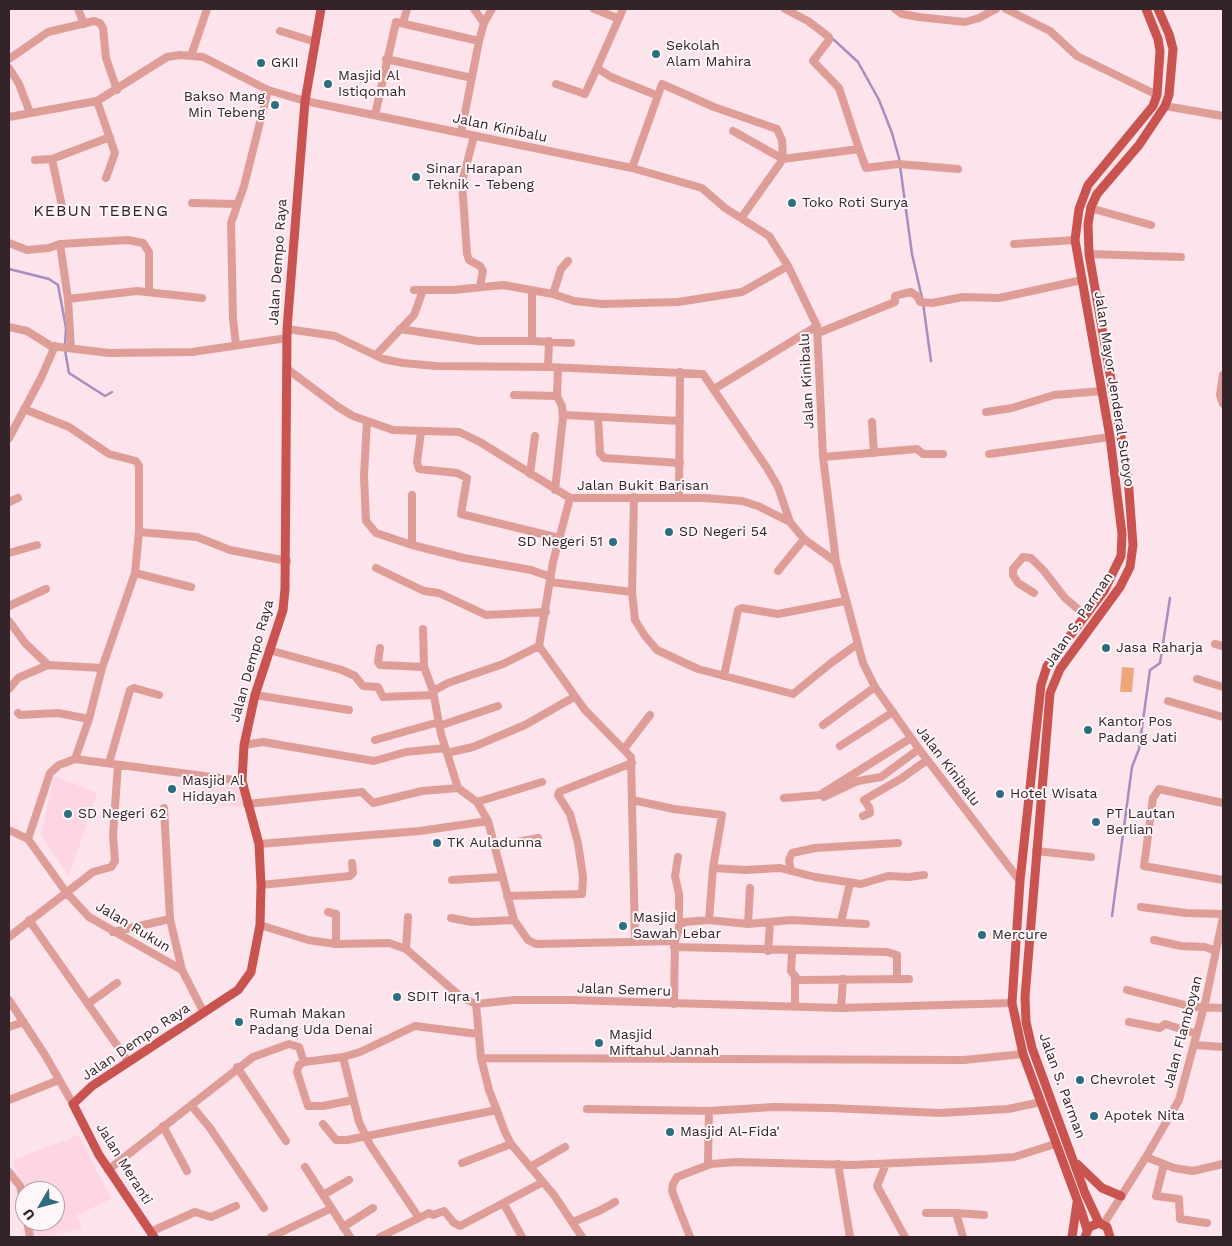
<!DOCTYPE html>
<style>
body{margin:0}
#map{position:relative;width:1232px;height:1246px;overflow:hidden;background:#fde3eb;font-family:"Work Sans",sans-serif}
canvas{display:block}
.frame{position:absolute;inset:0;border:10px solid #332429;pointer-events:none}
.north{position:absolute;left:15px;top:1181px;width:50px;height:50px;box-sizing:border-box;background:#fef6f8;border:1px solid #ada2a5;border-radius:50%;rotate:233deg;font-size:14px;font-weight:700;line-height:20px;text-align:center;color:#332429}
.north::after{content:'';display:block;margin:auto;width:18px;height:22px;background:#2c6d80;clip-path:polygon(50% 0,100% 100%,50% 72%,0 100%)}
</style>
<div id="map">
<canvas width="1232" height="1246"></canvas>
<div class="frame"></div>
<div class="north">U</div>
</div>
<script>
const g = document.querySelector('canvas').getContext('2d');
g.lineJoin = 'round';
function paint(path, color) { g.fillStyle = color; g.fill(path, 'evenodd'); }
const toPath = rows => new Path2D(rows.map(r => 'M' + r).join(''));
function strokePath(path, color, width, dash) { g.strokeStyle = color; g.lineWidth = width; g.lineCap = dash ? 'butt' : 'round'; g.setLineDash(dash || []); g.stroke(path); }
function label(font, color, halo, rows, align = 'center') {
  g.font = font + ' "Work Sans",sans-serif'; g.lineWidth = 4; g.setLineDash([]); g.textBaseline = 'middle'; g.strokeStyle = halo; g.fillStyle = color; for (const [text, x, y, turn = 0] of rows) {
    g.save(); g.translate(x, y); g.rotate((+turn || 0) * Math.PI / 180); g.textAlign = isNaN(turn) ? turn : align; if (halo) g.strokeText(text, 0, 0); g.fillText(text, 0, 0); g.restore();
  }
}
paint(toPath([
 [54,776,97,793,69,876,41,835],
 [202,779,241,782,247,807,202,805],
 [79,1135,111,1199,77,1215,82,1228,44,1237,32,1237,29,1221,55,1221,55,1191,25,1191,25,1202,13,1160]
]), '#fed5e2');
paint(toPath([
 [1122,667,1134,668,1132,692,1120,692]
]), '#eea77c');
strokePath(toPath([
 [833,39,858,62,879,100,892,133,899,158,912,254,922,298],
 [9,269,49,279,58,285,66,328,65,345],
 [923,303,931,361],
 [65,350,69,373,105,396,112,392],
 [1112,916,1132,767,1139,749,1150,670,1160,663,1170,598]
]), '#a68fbe', 2.5);
strokePath(toPath([
 [78,9,84,24],
 [474,9,484,23],
 [594,9,617,18],
 [623,9,597,68,611,77,656,95],
 [895,9,902,14,919,17,965,22,979,18,996,9],
 [1006,9,1050,31,1077,56,1157,95],
 [403,23,407,9],
 [280,31,316,42],
 [191,56,207,9],
 [9,59,48,32,94,21,100,23,103,28,106,58,117,90],
 [386,59,472,78],
 [9,68,19,84,30,113],
 [556,84,585,94,597,68],
 [97,101,115,153,106,178],
 [1165,106,1223,116],
 [375,115,396,22,479,41],
 [9,117,97,101,167,57,180,55,203,57,268,90,305,101,632,168,702,188,725,208,769,236,788,266,817,326,823,457,836,562,863,663,875,687,919,749,1020,881],
 [733,131,783,159,859,149,839,88,813,61,829,40,829,37,808,21,785,9],
 [461,133,479,41,484,23,492,9],
 [474,136,462,182,467,254,469,260,480,266,483,271,480,286],
 [859,149,866,168,898,164,958,169],
 [52,159,62,206],
 [35,160,52,159,110,137],
 [632,168,662,84,714,107,777,129,782,140,783,159,742,217],
 [192,203,237,204],
 [1090,208,1151,225],
 [9,243,27,250,49,248,60,244,68,299,71,348],
 [60,244,128,240,143,243,149,252,149,292],
 [1014,244,1075,240],
 [1089,254,1181,257],
 [414,290,453,290,503,285,553,294,574,301,602,304,678,302,742,292,788,266],
 [532,291,532,341,571,343],
 [553,294,561,269,568,261],
 [68,299,137,291,202,298],
 [9,327,27,331,51,346,109,353,192,352,287,338],
 [287,329,335,336,383,359,403,363,436,366,548,367,703,374,767,468,778,487,790,522],
 [400,329,478,341,532,341],
 [818,333,895,302,895,296,902,294,911,292,917,296,920,302,932,303,963,297,999,298,1082,280],
 [236,345,233,319,231,223,244,186,268,90],
 [376,355,414,315,423,290],
 [548,367,549,341],
 [286,368,338,407,353,416,393,430,459,432,480,442,570,498,705,498,742,501,758,506,790,522,804,539,836,562],
 [558,368,557,396,562,406,563,417],
 [1223,375,1220,395,1223,404],
 [714,389,817,326],
 [514,395,557,396],
 [24,409,69,427,109,454,136,461,139,466,139,532,135,573,102,668,89,719,75,759,242,781],
 [986,412,1012,408,1054,395,1102,391],
 [598,417,600,453,604,458,680,463],
 [367,421,364,476,366,521,376,533,412,545],
 [872,422,874,453],
 [421,432,417,462,419,469,457,473,467,478,461,514,559,538],
 [9,438,41,378,55,346],
 [989,454,1110,437],
 [823,457,917,449,923,454,943,454],
 [530,474,535,436],
 [555,490,563,417,565,415,680,421],
 [412,495,412,545,464,558,531,570,551,577],
 [634,497,632,592,635,620,645,636,657,650,698,669,793,694,831,663,856,645],
 [570,498,553,562,539,646,503,664,448,683,433,691,441,734,458,788,477,802,488,821,514,920,528,940,536,944,675,941],
 [679,498,680,372],
 [9,502,18,498],
 [139,532,197,537,230,550,287,561],
 [9,553,37,545],
 [376,568,424,591,439,593,486,615,546,612],
 [778,571,804,539],
 [135,573,191,587],
 [550,582,632,592],
 [1034,593,1018,583,1013,575,1013,569,1023,557,1031,558,1044,571,1065,598,1086,616],
 [9,606,46,589],
 [9,621,25,643,48,665,102,668],
 [423,629,424,667,433,691],
 [1215,644,1223,646],
 [539,646,585,710,631,757,635,942],
 [380,648,378,662,380,665,424,667],
 [269,650,342,670,355,676,363,686,378,687,383,697,433,695],
 [724,676,738,610,742,608,778,614,845,601],
 [1197,679,1223,687],
 [9,689,18,678,48,665],
 [255,695,349,710],
 [1168,701,1223,717],
 [18,713,20,715,58,713,89,719],
 [823,725,875,687],
 [439,726,498,706],
 [375,740,439,722],
 [244,745,263,742,374,761,406,752,445,748],
 [840,746,893,712],
 [624,749,650,715],
 [447,753,473,747,525,725,574,697],
 [109,763,130,690,134,688,159,695],
 [824,797,858,781,881,777,919,749],
 [784,798,820,795,911,738],
 [632,800,674,809,722,815,713,868,745,870,780,868,815,877,861,884,888,876,909,877,924,875],
 [477,802,542,782],
 [1223,803,1159,789,1153,798,1144,866,1223,880],
 [247,804,362,792,373,803,422,791,458,788],
 [164,808,170,919,182,970],
 [863,816,870,813,869,807,864,800,902,778,927,760],
 [9,830,28,839,66,892,89,917,182,970,204,1013],
 [28,839,50,773,59,765,75,759],
 [259,844,420,831,488,821],
 [496,846,538,838],
 [1036,851,1091,857],
 [678,857,675,876,679,894,679,928],
 [791,871,789,860,792,853,815,848,898,843],
 [452,880,501,877],
 [261,885,350,876,353,873,352,863],
 [507,896,582,894,583,877,578,843,570,814,558,795,559,792,632,763],
 [1141,907,1186,913,1223,914],
 [328,912,336,914,336,944],
 [451,918,472,922,514,920],
 [29,920,128,1061],
 [709,920,713,868],
 [841,922,850,883],
 [748,924,750,888],
 [260,925,308,940,336,944,389,943,406,949,461,997,476,1004,514,1000,570,1000,841,1008,1012,1003],
 [113,932,170,919],
 [9,937,93,872,111,867,115,861,113,835,118,765],
 [1154,940,1181,946,1205,947,1216,951],
 [674,947,887,952,897,955,897,979],
 [406,949,408,917],
 [768,951,770,923],
 [792,952,791,971,798,980,909,979],
 [1127,990,1193,1007,1223,1008],
 [9,1000,45,1055,73,1104],
 [89,1003,117,983],
 [476,1004,481,1058,489,1090,505,1132,511,1144,554,1195,582,1237],
 [674,1004,675,941,679,928,684,922,709,920,748,924,791,920,866,924],
 [795,1007,795,978],
 [841,1008,843,979],
 [1129,1022,1160,1028,1165,1024,1197,1034],
 [9,1027,24,1022],
 [1195,1045,1223,1047],
 [343,1057,360,1052,415,1026,478,1034],
 [481,1058,964,1060,1023,1054],
 [304,1062,299,1065,297,1072,308,1106,323,1106,353,1100],
 [237,1067,286,1141],
 [9,1100,59,1080],
 [191,1105,210,1128,264,1208],
 [587,1109,709,1111,774,1107,831,1108,940,1113,1008,1109,1041,1102],
 [709,1111,708,1161,711,1164,736,1162,852,1165,985,1159,1014,1157,1055,1144],
 [323,1124,336,1140,347,1140,497,1110],
 [163,1126,187,1171],
 [1146,1157,1174,1168,1193,1171,1223,1164],
 [462,1163,511,1144],
 [838,1164,850,1237],
 [886,1164,877,1186,905,1237],
 [1164,1164,1156,1196,1179,1199,1180,1219,1207,1223],
 [305,1167,350,1237],
 [530,1167,565,1147],
 [108,1170,253,1057,289,1044,299,1047,304,1062,343,1057,359,1122,370,1145,419,1218,380,1237],
 [9,1172,20,1186,25,1209],
 [323,1195,349,1180],
 [504,1204,522,1237],
 [926,1213,956,1213,963,1237],
 [956,1213,984,1215],
 [419,1218,429,1213,433,1215,444,1211,454,1223,460,1226,543,1182],
 [27,1221,30,1237],
 [573,1222,601,1210,615,1202],
 [1103,1225,1146,1157,1179,1100,1206,999,1223,917],
 [343,1227,373,1208],
 [150,1232,195,1212,211,1217,236,1206],
 [271,1237,330,1209],
 [690,1237,672,1191,673,1184,677,1177,711,1164]
]), '#df9d97', 8);
strokePath(toPath([
 [1077,1164,1102,1188,1121,1196],
 [1099,1223,1085,1193,1032,1048,1026,1022,1025,997,1050,693,1060,669,1120,587,1130,567,1133,545,1128,477,1089,254,1088,224,1091,207,1097,194,1139,145,1165,106,1169,95,1173,49,1169,34,1158,9],
 [1087,1230,1082,1213,1023,1054,1012,1003,1020,881,1041,685,1047,666,1104,591,1121,556,1122,534,1110,437,1075,240,1079,209,1088,185,1153,106,1157,95,1160,51,1158,39,1146,9],
 [154,1237,99,1155,73,1104,92,1086,238,990,251,972,260,925,261,885,259,844,242,781,244,745,255,695,283,610,285,589,287,329,305,101,321,9],
 [1072,1237,1077,1203],
 [1085,1237,1089,1227,1099,1223,1107,1227,1110,1237]
]), '#c9544f', 9);
for (const [x, y, r, color] of [
 [656,54,5,"#2c6d80"],
 [261,63,5,"#2c6d80"],
 [328,84,5,"#2c6d80"],
 [275,105,5,"#2c6d80"],
 [416,177,5,"#2c6d80"],
 [792,203,5,"#2c6d80"],
 [669,532,5,"#2c6d80"],
 [613,542,5,"#2c6d80"],
 [1106,648,5,"#2c6d80"],
 [1088,730,5,"#2c6d80"],
 [172,789,5,"#2c6d80"],
 [1000,794,5,"#2c6d80"],
 [68,814,5,"#2c6d80"],
 [1096,822,5,"#2c6d80"],
 [437,843,5,"#2c6d80"],
 [623,926,5,"#2c6d80"],
 [982,935,5,"#2c6d80"],
 [397,997,5,"#2c6d80"],
 [239,1022,5,"#2c6d80"],
 [599,1043,5,"#2c6d80"],
 [1080,1080,5,"#2c6d80"],
 [1094,1116,5,"#2c6d80"],
 [670,1132,5,"#2c6d80"]
]) { const dot = new Path2D(); dot.arc(x, y, r, 0, 2 * Math.PI); g.fillStyle = color; g.fill(dot); strokePath(dot, '#fef6f8', 2); }
label('14px', '#332429', '#fef6f8', [
 ["Sekolah",666,46],
 ["Alam Mahira",666,62],
 ["GKII",271,63],
 ["Masjid Al",338,76],
 ["Istiqomah",338,92],
 ["Bakso Mang",265,97,"right"],
 ["Min Tebeng",265,113,"right"],
 ["Sinar Harapan",426,169],
 ["Teknik - Tebeng",426,185],
 ["Toko Roti Surya",802,203],
 ["SD Negeri 54",679,532],
 ["SD Negeri 51",603,542,"right"],
 ["Jasa Raharja",1116,648],
 ["Kantor Pos",1098,722],
 ["Padang Jati",1098,738],
 ["Masjid Al",182,781],
 ["Hidayah",182,797],
 ["Hotel Wisata",1010,794],
 ["SD Negeri 62",78,814],
 ["PT Lautan",1106,814],
 ["Berlian",1106,830],
 ["TK Auladunna",447,843],
 ["Masjid",633,918],
 ["Sawah Lebar",633,934],
 ["Mercure",992,935],
 ["SDIT Iqra 1",407,997],
 ["Rumah Makan",249,1014],
 ["Padang Uda Denai",249,1030],
 ["Masjid",609,1035],
 ["Miftahul Jannah",609,1051],
 ["Chevrolet",1090,1080],
 ["Apotek Nita",1104,1116],
 ["Masjid Al-Fida'",680,1132]
], 'left');
label('14px', '#332429', '#fef6f8', [
 ["Jalan Kinibalu",500,128,12],
 ["Jalan Dempo Raya",278,262,-86],
 ["Jalan Kinibalu",807,381,-93],
 ["Jalan Mayor Jenderal Sutoyo",1114,389,81],
 ["Jalan Bukit Barisan",643,486],
 ["Jalan S. Parman",1079,620,-56],
 ["Jalan Dempo Raya",252,661,-74],
 ["Jalan Kinibalu",948,766,53],
 ["Jalan Rukun",133,927,31],
 ["Jalan Semeru",624,990,2],
 ["Jalan Flamboyan",1183,1032,-75],
 ["Jalan Dempo Raya",136,1042,-34],
 ["Jalan S. Parman",1062,1086,70],
 ["Jalan Meranti",124,1164,58]
]);
g.letterSpacing = '1px';
label('16px', '#332429', '#fef6f8', [
 ["KEBUN TEBENG",101,211]
]);
g.letterSpacing = '0px';
</script>
